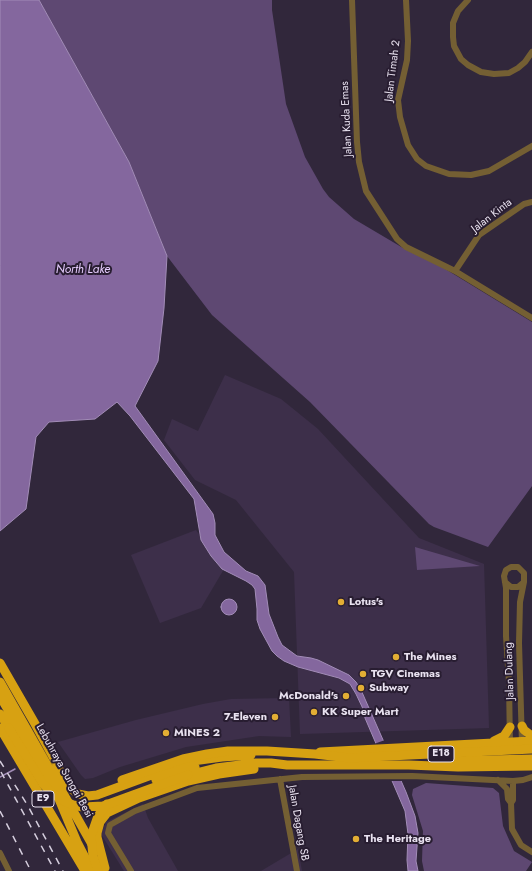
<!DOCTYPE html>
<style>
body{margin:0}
canvas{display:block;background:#31273b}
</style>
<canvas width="532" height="871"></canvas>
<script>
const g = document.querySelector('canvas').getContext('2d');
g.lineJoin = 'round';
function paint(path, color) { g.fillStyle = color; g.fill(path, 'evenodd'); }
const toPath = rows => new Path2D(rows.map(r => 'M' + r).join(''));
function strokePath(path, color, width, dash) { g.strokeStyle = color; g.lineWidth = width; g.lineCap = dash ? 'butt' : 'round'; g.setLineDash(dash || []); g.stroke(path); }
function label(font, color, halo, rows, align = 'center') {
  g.font = font + ' Jost,sans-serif'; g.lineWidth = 4; g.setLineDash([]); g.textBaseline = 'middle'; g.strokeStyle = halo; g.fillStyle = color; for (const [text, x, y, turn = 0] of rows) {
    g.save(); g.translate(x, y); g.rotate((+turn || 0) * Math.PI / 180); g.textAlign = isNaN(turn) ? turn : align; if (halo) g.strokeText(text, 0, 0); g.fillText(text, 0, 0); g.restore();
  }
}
paint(toPath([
 [225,375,281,399,318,429,419,538,484,564,489,728,300,734,294,572,236,500,195,480,164,440,172,419,198,431],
 [196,530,224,569,201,608,160,623,131,555],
 [289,698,291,737,259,736,186,747,120,767,93,778,85,779,81,775,58,742,136,720,203,704,231,699],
 [143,804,148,818,178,871,124,871,101,834,106,822],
 [298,849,302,871,261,871]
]), '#3d2f4a');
paint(toPath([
 [39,0,272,0,272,10,286,104,305,157,323,189,329,197,354,219,403,248,442,267,532,322,532,486,488,547,434,527,429,524,310,402,212,315,167,256,129,162],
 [415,547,480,566,417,570],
 [426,783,493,788,499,793,503,826,514,851,532,862,526,871,424,871,422,861,423,831,412,795,413,789]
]), '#5e4872');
const water = toPath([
 [0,0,39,0,129,162,167,256,164,308,158,361,135,406,213,514,215,523,215,535,224,552,246,571,258,576,265,585,269,614,278,637,282,645,297,656,311,658,318,660,349,675,356,682,361,690,406,792,415,816,418,833,416,861,418,871,408,871,407,860,408,834,405,811,365,718,364,711,356,694,350,684,339,678,298,667,284,661,277,656,272,651,260,629,257,620,257,609,255,589,252,585,246,581,222,569,211,556,201,540,194,499,130,416,117,402,95,419,49,422,36,437,26,509,0,531,0,0],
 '221 607a8 8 0 1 1 16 0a8 8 0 1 1-16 0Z'
]);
paint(water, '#84679e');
strokePath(water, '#a28cb7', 1);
paint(toPath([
 [385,740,403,781,390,781,374,744]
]), '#31273b');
strokePath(toPath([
 [0,777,15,769]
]), '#a28cb7', 1.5);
strokePath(toPath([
 [352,0,357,142,359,162,366,191,397,239,406,247,455,271,532,318],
 [406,0,408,41,407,60,398,100,400,117,408,145,417,159,426,166,449,174,471,175,489,171,532,146],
 [468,0,458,11,453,23,453,37,454,46,461,59,468,65,481,72,494,74,509,73,518,68,525,62,532,52],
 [455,271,479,235,524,204,532,202],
 [505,582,511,587,518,587,524,582,524,573,518,567,511,567,506,570,504,576,506,588,506,636,509,682,510,746],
 [522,744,519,643,520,602,524,582],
 [280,779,297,871],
 [498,780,507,789,508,799,511,803],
 [513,781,513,800,511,803,512,829,521,845,532,852],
 [0,853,9,871],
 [131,871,108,833,110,825,135,811,197,788,302,777,412,776,513,781,523,780,532,777]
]), '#745f33', 6);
strokePath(toPath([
 [0,663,34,722,56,762,63,779,70,788,78,794,88,796,97,795,176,766,200,760,222,757,251,755],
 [0,682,93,846],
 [0,696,34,754,59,799,77,842,92,871],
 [0,714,9,728],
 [522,726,524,730,532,736],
 [0,728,85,871],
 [494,741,504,736,510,727],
 [320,752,532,741],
 [446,761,532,759],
 [188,775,216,768,256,763,271,763,287,765,409,765,458,767,532,766],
 [156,780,195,767],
 [105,868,97,837,97,833,100,822,107,813,139,798,188,781,219,774,254,769]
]), '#d7a112', 9);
strokePath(toPath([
 [0,761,28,806,63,871],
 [1,772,55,871],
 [0,811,31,871]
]), '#d5cedd', 1.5, [7, 7]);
strokePath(toPath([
 [9,728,43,784,53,794,66,802,73,805,83,807,103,806,188,775],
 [122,780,183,759,207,754,228,751,267,751,315,754,349,758,532,749],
 [98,871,93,856,91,836,98,816,107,804]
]), '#d7a112', 9);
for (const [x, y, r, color] of [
 [341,602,4,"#e3ae34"],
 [396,657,4,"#e3ae34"],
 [363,674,4,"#e3ae34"],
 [361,688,4,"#e3ae34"],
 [346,696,4,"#e3ae34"],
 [314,712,4,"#e3ae34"],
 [275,717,4,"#e3ae34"],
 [166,733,4,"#e3ae34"],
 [356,839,4,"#e3ae34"]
]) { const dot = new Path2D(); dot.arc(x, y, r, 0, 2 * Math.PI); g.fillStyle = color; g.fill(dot); strokePath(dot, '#281d31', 1.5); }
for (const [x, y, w] of [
 [441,754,26],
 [43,799,22]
]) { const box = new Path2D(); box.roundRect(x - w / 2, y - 8, w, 16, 3); g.fillStyle = '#281d31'; g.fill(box); strokePath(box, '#e9e2f0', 1); }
label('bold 10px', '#e9e2f0', null, [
 ["E18",441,754],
 ["E9",43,799]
]);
label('11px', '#e9e2f0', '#281d31', [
 ["Jalan Timah 2",393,71,-83],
 ["Jalan Kuda Emas",347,119,-93],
 ["Jalan Kinta",492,216,-38],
 ["Jalan Dulang",510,671,-92],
 ["Lebuhraya Sungai Besi",64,771,61],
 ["Jalan Dagang SB",298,823,80]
]);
label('bold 11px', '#e9e2f0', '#281d31', [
 ["Lotus's",349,602],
 ["The Mines",404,657],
 ["TGV Cinemas",371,674],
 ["Subway",369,688],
 ["McDonald's",338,696,"right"],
 ["KK Super Mart",322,712],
 ["7-Eleven",267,717,"right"],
 ["MINES 2",174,733],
 ["The Heritage",364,839]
], 'left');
label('italic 12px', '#e5ccfd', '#281d31', [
 ["North Lake",83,270]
]);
</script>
